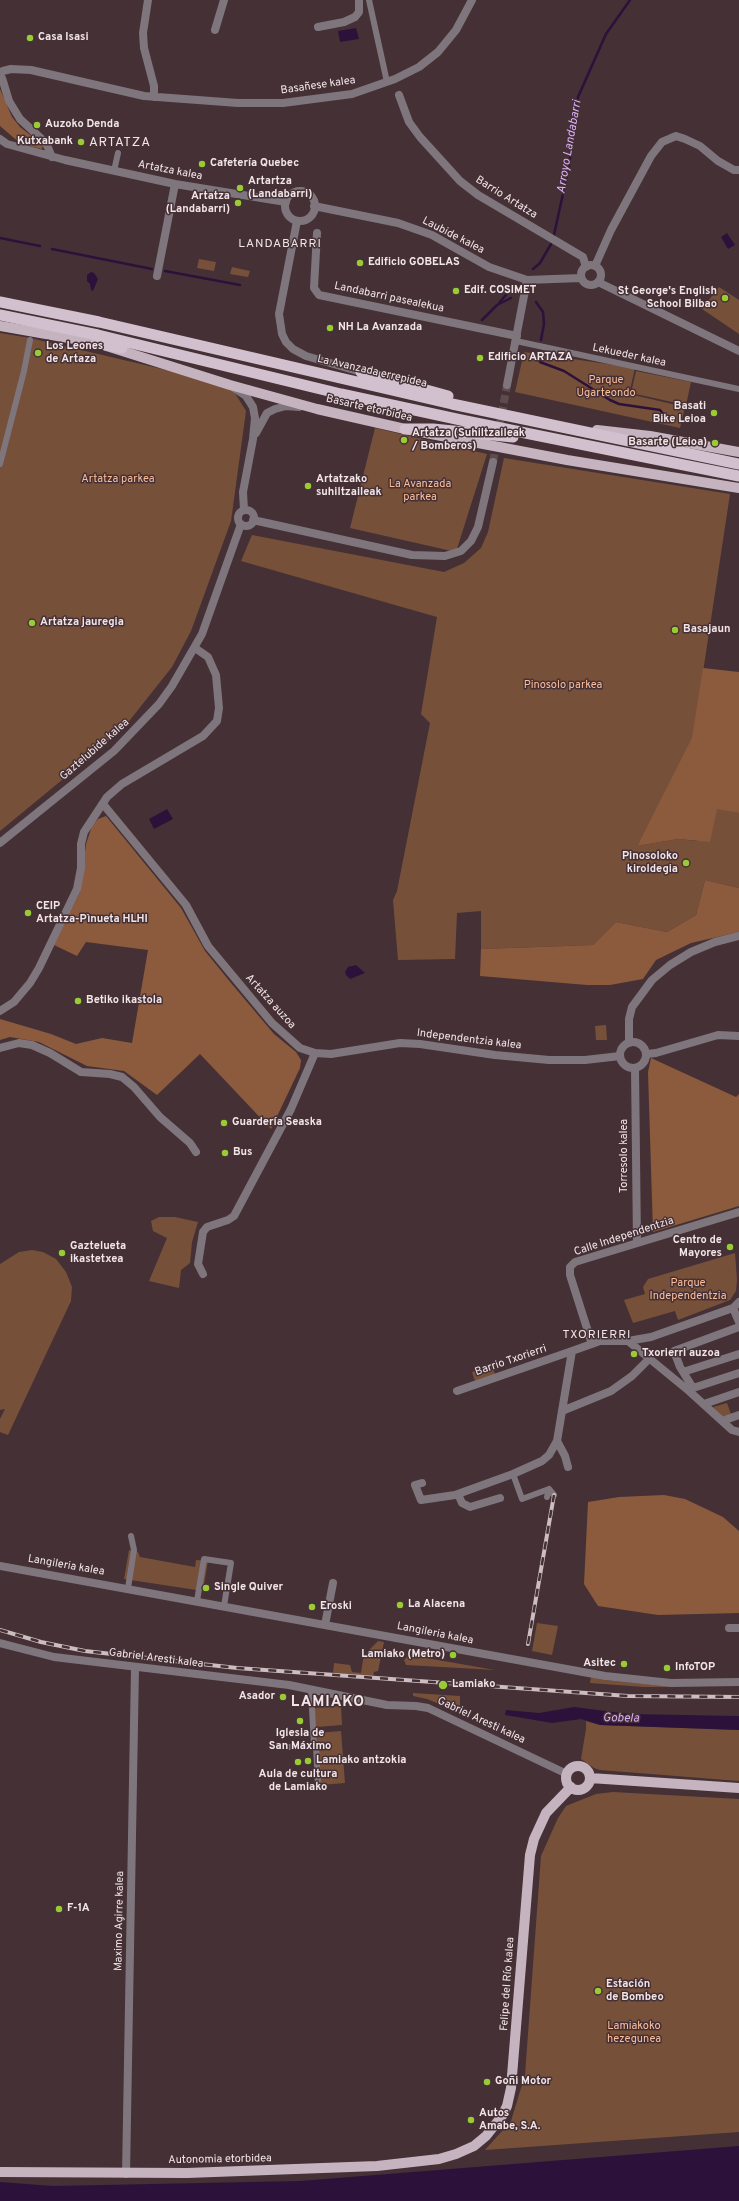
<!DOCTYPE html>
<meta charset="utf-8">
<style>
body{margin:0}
canvas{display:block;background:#443035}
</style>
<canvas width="739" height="2201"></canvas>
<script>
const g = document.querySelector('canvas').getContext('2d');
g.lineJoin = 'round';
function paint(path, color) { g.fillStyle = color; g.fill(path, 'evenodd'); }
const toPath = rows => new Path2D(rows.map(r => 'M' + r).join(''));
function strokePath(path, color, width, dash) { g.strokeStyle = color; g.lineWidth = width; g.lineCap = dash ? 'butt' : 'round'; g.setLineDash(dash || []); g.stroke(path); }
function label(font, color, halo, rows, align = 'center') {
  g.font = font + ' Overpass,sans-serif'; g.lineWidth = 3; g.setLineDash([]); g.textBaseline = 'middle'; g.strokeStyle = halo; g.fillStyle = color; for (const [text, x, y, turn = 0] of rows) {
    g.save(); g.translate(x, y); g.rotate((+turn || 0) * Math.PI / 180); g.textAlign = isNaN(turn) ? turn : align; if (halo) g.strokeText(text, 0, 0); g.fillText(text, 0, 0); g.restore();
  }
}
paint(toPath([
 [199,259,216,262,214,271,197,268],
 [232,267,250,271,248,277,230,274],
 [719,287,739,300,739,334,702,309],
 [0,333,30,338,230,385,246,411,231,521,191,631,172,667,126,725,96,752,0,831],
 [524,352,635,368,629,394,685,407,680,428,515,392],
 [636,371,691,382,686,405,631,393],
 [375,428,487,454,456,552,350,528],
 [504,458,730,494,693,738,637,846,678,839,697,841,717,808,739,813,739,888,705,880,696,915,667,932,616,922,593,945,481,949,481,911,457,913,455,959,398,960,393,900,397,891,430,723,421,714,437,617,241,561,252,535,444,572,464,563,481,548,488,532],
 [606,1025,607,1040,596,1040,595,1026],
 [159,1217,175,1217,198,1222,192,1242,190,1263,181,1270,179,1288,149,1281,167,1238,153,1231,151,1221],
 [32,1250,43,1252,56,1259,66,1272,72,1287,71,1301,8,1435,0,1432,0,1419,5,1409,0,1410,0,1264,19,1252],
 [735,1253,737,1280,736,1291,730,1300,678,1320,675,1311,633,1323,624,1300,645,1294,643,1287,648,1279],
 [492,1366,495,1374,475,1381,472,1372],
 [727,1403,731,1414,723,1417,719,1415,713,1407],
 [129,1550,138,1552,140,1557,195,1567,196,1560,208,1561,203,1591,124,1579],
 [537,1623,558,1626,552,1655,532,1651],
 [378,1641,384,1642,378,1671,374,1672,373,1676,333,1673,334,1663,350,1665,352,1672,361,1673,363,1660,368,1651],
 [409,1655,495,1670,406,1665,404,1660],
 [591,1677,604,1680,673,1687,644,1687,590,1683],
 [413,1693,460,1696,460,1708,446,1702,444,1706,427,1699,413,1696],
 [341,1706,342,1725,316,1727,314,1708],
 [586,1721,600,1725,739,1730,739,1781,600,1770,594,1768,581,1759,586,1729],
 [341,1731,345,1783,320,1785,316,1733],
 [613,1792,739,1799,739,2132,485,2150,511,2121,525,2075,541,1856,558,1818,566,1806,596,1794]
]), '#775039');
paint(toPath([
 [0,89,12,117,20,127,43,145,42,149,21,144,0,126],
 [703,668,739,672,739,813,717,809,710,842,678,839,637,846,692,738],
 [106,816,181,908,205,951,231,983,274,1034,296,1052,301,1060,300,1068,271,1129,200,1054,157,1095,124,1071,87,1066,39,1042,10,1037,0,1040,0,1019,51,1034,76,1044,102,1038,132,1043,148,950,86,942,77,956,54,945,80,892,86,844,92,826,98,819],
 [705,880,739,888,739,932,691,943,656,960,643,979,610,985,587,985,480,976,481,949,593,945,616,922,667,932,696,915],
 [651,1058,736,1097,739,1094,739,1206,653,1232,648,1072],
 [664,1495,685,1499,723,1517,739,1531,739,1613,658,1615,598,1606,584,1584,588,1502,619,1497]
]), '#8c5a3c');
paint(toPath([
 [356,28,359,39,340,42,338,31],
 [727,233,735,245,728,249,721,237],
 [91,272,94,273,98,279,93,291,91,290,90,284,87,281,87,275],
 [167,809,173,819,154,829,149,819],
 [356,965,365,973,350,979,346,975,345,972,348,967],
 [574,1707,629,1714,739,1716,739,1730,600,1725,581,1719,552,1723,505,1715,506,1710,539,1713],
 [739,2146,739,2201,0,2201,0,2182,53,2186,300,2181]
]), '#2c123b');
strokePath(toPath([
 [554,235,569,166,578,97,606,34,630,0],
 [0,238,40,246],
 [52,249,152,269],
 [533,269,540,263,551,244],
 [165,271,240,285],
 [536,302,543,312,544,324,541,340],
 [499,303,510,290],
 [482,320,497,305,511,298],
 [538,354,540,362,564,371,610,400,619,404,660,410,670,422]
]), '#2c123b', 2.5);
strokePath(toPath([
 [493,462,507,385]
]), '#5e4b50', 8, [8, 4]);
strokePath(toPath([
 [369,0,387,82],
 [114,171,118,153],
 [516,341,739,389],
 [0,464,24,371,30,340],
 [513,1474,522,1499,549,1489],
 [549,1489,554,1495],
 [547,1497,549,1489],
 [128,1588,134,1550,131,1536],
 [197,1601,204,1559,231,1563,224,1606],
 [311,1690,314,1746],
 [316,1746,318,1785],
 [289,1747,317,1746]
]), '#7e767c', 6);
strokePath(toPath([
 [148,0,143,33,144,48,154,86,154,97],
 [318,27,344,22,355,17,359,12,359,0],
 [215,30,224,0],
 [3,71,11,69,31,70,144,96,238,103,283,103,352,94,395,79,419,67,438,52,456,30,472,0],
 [2,78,9,101,20,119,46,143,52,157],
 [399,95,409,122,420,137,460,181,478,195,583,257,586,267],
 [0,139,7,144,65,160,175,184,286,202],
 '285 206a15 15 0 1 1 30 0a15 15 0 1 1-30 0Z',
 [314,206,398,223,432,235,489,267,527,280,581,278],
 [297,221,279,314,282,334,286,342,293,349,306,356,361,372],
 [317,233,314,288,319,295,517,336],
 '581 275a10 10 0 1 1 20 0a10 10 0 1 1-20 0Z',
 [595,266,611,230,651,156,662,142,676,136,685,139,700,146,718,161,734,170,739,170],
 [157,276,175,184],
 [598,282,739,351],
 [507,385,527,280],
 [234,388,246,396,253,407,255,418,253,439,243,492,244,510],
 [256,433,267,413,275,409,286,406,299,407],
 '238 518a8 8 0 1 1 16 0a8 8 0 1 1-16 0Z',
 [253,520,412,555,445,556,461,551,471,541,478,527,493,462],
 [103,804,186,905,208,946,272,1023,300,1048,315,1053,331,1054,400,1043,420,1044,495,1055,549,1060,585,1060,620,1056],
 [0,843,114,751,159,704,172,686,202,634,241,524],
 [0,1011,14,1002,30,983,39,968,77,889,81,868,81,844,84,832,107,797,122,784,203,736,217,721,219,708,216,675,208,657,195,648],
 '620 1055a13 13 0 1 1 26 0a13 13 0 1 1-26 0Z',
 [629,1043,629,1019,632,1007,652,980,670,965,691,952,715,942,739,936],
 [0,1048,19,1043,32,1045,50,1053,81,1072,110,1074,122,1077,134,1087,160,1117,190,1143,196,1152],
 [647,1054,656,1053,718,1035,739,1036],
 [635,1069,637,1243],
 [203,1274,198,1264,203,1232,207,1227,228,1220,234,1216,291,1109,315,1053],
 [733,1308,739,1322],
 [628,1341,689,1391,732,1430,739,1432],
 [592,1344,570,1275,570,1267,575,1262,739,1212],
 [683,1372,739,1354],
 [693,1388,680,1367,674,1351,739,1327],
 [457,1391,572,1351],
 [690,1391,693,1388,739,1373],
 [704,1404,739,1392],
 [562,1411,611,1391,632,1376,649,1359],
 [722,1421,739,1415],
 [557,1441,565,1456,568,1467],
 [422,1483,415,1485,421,1500,455,1495,513,1474,542,1461,549,1455,557,1441,572,1351,600,1341,628,1341,651,1337,733,1308,739,1302],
 [458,1494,462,1503,470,1507,500,1498],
 [0,1566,605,1676,671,1683,739,1682],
 [325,1625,333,1583],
 [729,1628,739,1628],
 [0,1643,54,1657,289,1685,387,1705,416,1706,428,1708,567,1774],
 [126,2174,135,1668]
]), '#7e767c', 8);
strokePath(toPath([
 [0,326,97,343,230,385,317,409,405,429,567,460,739,488],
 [597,430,650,436,739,452],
 '566 1778a12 12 0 1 1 24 0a12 12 0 1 1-24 0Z',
 [590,1778,739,1788],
 [0,2172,187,2173,377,2166,439,2159,456,2154,474,2146,486,2136,502,2116,507,2106,511,2088,530,1855,534,1839,546,1813,571,1787]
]), '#c5b4c0', 10);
strokePath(toPath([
 [0,302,99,322,452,404,739,464],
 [0,315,98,335,341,394,461,420,739,476],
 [97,343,122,348],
 [361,372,448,396],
 [405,429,433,429,513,437]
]), '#d3c0ce', 11);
const rail = toPath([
 [0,1630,41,1642,85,1651,237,1668,628,1696,739,1697],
 [528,1644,554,1495]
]);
strokePath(rail, '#ccbdc1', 4);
strokePath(rail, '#443035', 2.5, [8]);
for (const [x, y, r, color] of [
 [30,38,4,"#99cb35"],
 [37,125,4,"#99cb35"],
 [81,142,4,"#99cb35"],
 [202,164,4,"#99cb35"],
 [240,188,4,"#99cb35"],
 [238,203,4,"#99cb35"],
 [360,263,4,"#99cb35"],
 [456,291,4,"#99cb35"],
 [725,298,4,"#99cb35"],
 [330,328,4,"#99cb35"],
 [38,353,4,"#99cb35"],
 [480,358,4,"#99cb35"],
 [714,413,4,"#99cb35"],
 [404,440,4,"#99cb35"],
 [715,443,4,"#99cb35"],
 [308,486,4,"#99cb35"],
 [32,623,4,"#99cb35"],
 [675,630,4,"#99cb35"],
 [686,863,4,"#99cb35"],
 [28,913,4,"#99cb35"],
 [78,1001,4,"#99cb35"],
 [224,1123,4,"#99cb35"],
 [225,1153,4,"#99cb35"],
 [730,1247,4,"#99cb35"],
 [62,1253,4,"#99cb35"],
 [634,1354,4,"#99cb35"],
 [206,1588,4,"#99cb35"],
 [400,1605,4,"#99cb35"],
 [312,1607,4,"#99cb35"],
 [453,1655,4,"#99cb35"],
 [624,1664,4,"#99cb35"],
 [667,1668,4,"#99cb35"],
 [443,1685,5,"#99cb35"],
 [283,1697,4,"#99cb35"],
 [300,1721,4,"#99cb35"],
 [308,1761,4,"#99cb35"],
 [298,1762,4,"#99cb35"],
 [59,1909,4,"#99cb35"],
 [598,1991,4,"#99cb35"],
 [487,2082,4,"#99cb35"],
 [471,2120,4,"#99cb35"]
]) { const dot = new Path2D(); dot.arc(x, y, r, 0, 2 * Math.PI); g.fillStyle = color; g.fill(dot); strokePath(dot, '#443035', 1.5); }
label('bold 11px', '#f2e5e8', '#443035', [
 ["Casa Isasi",38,38],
 ["Auzoko Denda",45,125],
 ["Kutxabank",73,142,"right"],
 ["Cafetería Quebec",210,164],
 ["Artartza",248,182],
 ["(Landabarri)",248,195],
 ["Artatza",230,197,"right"],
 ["(Landabarri)",230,210,"right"],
 ["Edificio GOBELAS",368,263],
 ["Edif. COSIMET",464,291],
 ["St George's English",717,292,"right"],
 ["School Bilbao",717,305,"right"],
 ["NH La Avanzada",338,328],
 ["Los Leones",46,347],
 ["de Artaza",46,360],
 ["Edificio ARTAZA",488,358],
 ["Basati",706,407,"right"],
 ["Bike Leioa",706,420,"right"],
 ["Artatza (Suhiltzaileak",412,434],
 ["/ Bomberos)",412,447],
 ["Basarte (Leioa)",707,443,"right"],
 ["Artatzako",316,480],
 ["suhiltzaileak",316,493],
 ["Artatza jauregia",40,623],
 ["Basajaun",683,630],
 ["Pinosoloko",678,857,"right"],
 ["kiroldegia",678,870,"right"],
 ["CEIP",36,907],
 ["Artatza-Pìnueta HLHI",36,920],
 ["Betiko ikastola",86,1001],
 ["Guardería Seaska",232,1123],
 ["Bus",233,1153],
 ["Centro de",722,1241,"right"],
 ["Mayores",722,1254,"right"],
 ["Gaztelueta",70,1247],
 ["ikastetxea",70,1260],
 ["Txorierri auzoa",642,1354],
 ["Single Quiver",214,1588],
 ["La Alacena",408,1605],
 ["Eroski",320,1607],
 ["Lamiako (Metro)",445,1655,"right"],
 ["Asitec",616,1664,"right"],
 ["InfoTOP",675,1668],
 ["Lamiako",452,1685],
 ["Asador",275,1697,"right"],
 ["Iglesia de",300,1734,"center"],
 ["San Máximo",300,1747,"center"],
 ["Lamiako antzokia",316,1761],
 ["Aula de cultura",298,1775,"center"],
 ["de Lamiako",298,1788,"center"],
 ["F-1A",67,1909],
 ["Estación",606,1985],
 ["de Bombeo",606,1998],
 ["Goñi Motor",495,2082],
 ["Autos",479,2114],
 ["Amabe, S.A.",479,2127]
], 'left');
label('11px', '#f2e5e8', '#443035', [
 ["Basañese kalea",318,86,-8],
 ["Artatza kalea",170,171,11],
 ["Barrio Artatza",506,198,32],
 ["Laubide kalea",453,236,27],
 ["Landabarri pasealekua",389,298,12],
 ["Lekueder kalea",629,356,12],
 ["La Avanzada errepidea",372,372,13],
 ["Basarte etorbidea",369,409,13],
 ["Gaztelubide kalea",95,750,-41],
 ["Artatza auzoa",270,1002,48],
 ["Independentzia kalea",469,1040,7],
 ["Torresolo kalea",625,1156,-90],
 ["Calle Independentzia",624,1237,-18],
 ["Barrio Txorierri",511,1361,-19],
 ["Langileria kalea",66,1566,10],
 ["Langileria kalea",435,1634,11],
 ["Gabriel Aresti kalea",156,1659,7],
 ["Gabriel Aresti kalea",481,1721,25],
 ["Maximo Agirre kalea",120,1921,-89],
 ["Felipe del Río kalea",508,1984,-86],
 ["Autonomia etorbidea",220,2160,-1]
]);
label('11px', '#fdbe9a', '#443035', [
 ["Parque",606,381],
 ["Ugarteondo",606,394],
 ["Artatza parkea",118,480],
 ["La Avanzada",420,485],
 ["parkea",420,498],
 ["Pinosolo parkea",563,686],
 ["Parque",688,1284],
 ["Independentzia",688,1297],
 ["Lamiakoko",634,2027],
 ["hezegunea",634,2040]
]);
label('italic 12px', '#daaff7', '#443035', [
 ["Arroyo Landabarri",570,147,-80],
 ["Gobela",621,1719,1]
]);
g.letterSpacing = '1px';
label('12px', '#f2e5e8', '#443035', [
 ["LANDABARRI",280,245],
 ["TXORIERRI",597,1336]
]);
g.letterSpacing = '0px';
g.letterSpacing = '1px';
label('13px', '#f2e5e8', '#443035', [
 ["ARTATZA",120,143]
]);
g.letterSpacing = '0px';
g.letterSpacing = '1px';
label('bold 15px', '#f2e5e8', '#443035', [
 ["LAMIAKO",328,1703]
]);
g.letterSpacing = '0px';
</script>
